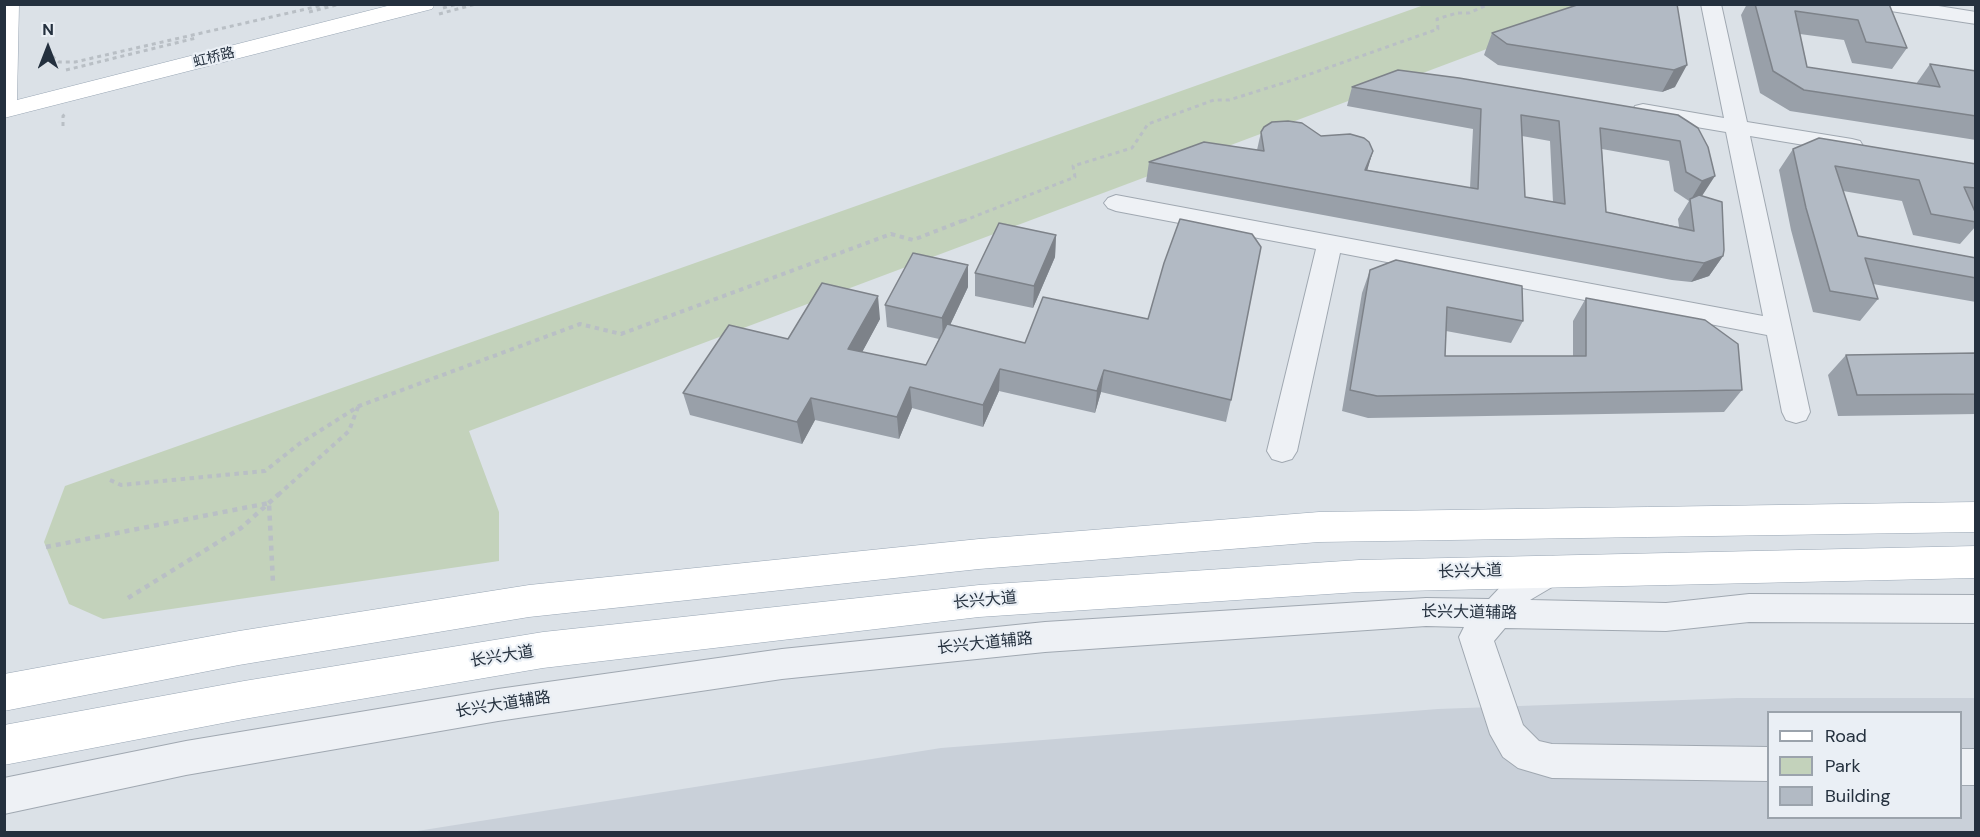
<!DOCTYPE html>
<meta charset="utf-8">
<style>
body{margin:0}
#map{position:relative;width:1980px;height:837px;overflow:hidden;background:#dbe1e7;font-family:"DM Sans",sans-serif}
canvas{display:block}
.frame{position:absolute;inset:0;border:6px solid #24303e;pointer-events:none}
.legend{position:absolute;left:1767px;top:711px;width:195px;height:108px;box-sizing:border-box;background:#eaeff5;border:2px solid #9ba3ac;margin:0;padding:8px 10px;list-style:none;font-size:18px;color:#24303e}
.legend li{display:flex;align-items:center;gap:12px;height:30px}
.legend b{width:30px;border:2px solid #9ba3ac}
.north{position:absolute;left:18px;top:18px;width:60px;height:60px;-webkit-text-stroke:4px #eaeff5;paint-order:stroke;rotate:0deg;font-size:16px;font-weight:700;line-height:24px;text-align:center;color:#24303e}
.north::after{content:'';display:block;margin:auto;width:21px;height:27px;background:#24303e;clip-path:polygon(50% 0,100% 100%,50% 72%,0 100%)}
</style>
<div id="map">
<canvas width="1980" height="837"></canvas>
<div class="frame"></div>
<ul class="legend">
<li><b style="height:8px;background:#fff"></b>Road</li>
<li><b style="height:16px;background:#c3d2bb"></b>Park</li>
<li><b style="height:16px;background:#b2bac4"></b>Building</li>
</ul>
<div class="north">N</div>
</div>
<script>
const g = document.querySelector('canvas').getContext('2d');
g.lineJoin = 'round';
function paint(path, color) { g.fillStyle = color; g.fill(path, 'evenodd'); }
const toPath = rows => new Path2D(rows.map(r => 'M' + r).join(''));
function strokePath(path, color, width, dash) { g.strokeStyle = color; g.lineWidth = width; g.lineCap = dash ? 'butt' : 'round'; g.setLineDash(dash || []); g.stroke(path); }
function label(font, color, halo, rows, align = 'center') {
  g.font = font + ' "DM Sans","Noto Sans SC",sans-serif'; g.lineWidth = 4.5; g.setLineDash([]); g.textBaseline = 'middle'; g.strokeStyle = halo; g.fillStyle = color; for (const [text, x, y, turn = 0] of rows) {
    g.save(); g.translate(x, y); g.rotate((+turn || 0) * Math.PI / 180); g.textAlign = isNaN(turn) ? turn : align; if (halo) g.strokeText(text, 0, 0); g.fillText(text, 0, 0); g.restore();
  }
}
paint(toPath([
 [1737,698,1975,698,1975,832,411,832,941,748,1438,709],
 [1768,712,1960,712,1960,818,1768,818]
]), '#c9d0d9');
paint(toPath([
 [1424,5,1604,5,469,431,499,512,499,561,103,619,69,604,44,542,65,486]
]), '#c3d2bb');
const minor = toPath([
 [1701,4,1721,4,1747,122,1852,139,1860,141,1863,146,1860,151,1852,153,1750,136,1810,412,1806,420,1796,423,1786,420,1782,412,1767,335,1340,253,1297,451,1292,459,1282,462,1272,459,1267,451,1316,249,1116,211,1108,208,1104,203,1108,198,1116,195,1763,316,1726,132,1643,118,1635,116,1632,111,1635,106,1643,104,1724,118,1701,4],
 [1875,4,1926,4,1976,12,1976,24,1884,10,1877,8,1875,4],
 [1553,556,1564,560,1569,570,1564,580,1530,600,1666,603,1749,594,1976,595,1976,623,1749,622,1666,631,1505,628,1494,641,1523,725,1539,741,1552,744,1768,747,1768,781,1552,778,1518,768,1503,757,1490,734,1459,637,1464,627,1426,626,1045,652,782,679,498,721,186,775,4,814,4,778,186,741,498,689,782,649,1045,622,1426,598,1489,599,1507,580,1553,556],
 [1960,749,1976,749,1976,785,1960,785,1960,749]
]);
const major = toPath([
 [4,4,19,4,17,100,395,4,435,4,432,9,4,118,4,4],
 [1976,502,1976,532,1319,542,979,569,529,617,239,665,4,711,4,674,239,631,529,585,979,539,1319,512,1976,502],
 [1976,546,1976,578,1359,592,979,617,543,668,244,719,4,765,4,725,244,681,543,632,979,585,1359,560,1976,546]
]);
strokePath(minor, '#a0a8b1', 2);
strokePath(major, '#99a6b4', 1);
strokePath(toPath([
 [443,8,457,4],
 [309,12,340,4],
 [439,14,476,4],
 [52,56,59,62,75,62,328,4],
 [66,70,196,38],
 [63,126,63,116,67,113],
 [963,221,1075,177,1073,166,1132,148,1148,124,1214,100,1229,100,1293,80,1438,29,1437,19,1457,13,1469,13,1489,4]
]), '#b9bfc5', 3, [4, 4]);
strokePath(toPath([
 [110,480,121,485,265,471,299,444,359,406,580,324,621,334,891,234,913,240,967,219],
 [278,495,349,431,358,407]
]), '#b9bfc5', 4, [4.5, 4.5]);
strokePath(toPath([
 [46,547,269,503,273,583],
 [128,598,241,528,279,494]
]), '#b9bfc5', 4.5, [5, 5]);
paint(minor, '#eef1f5');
paint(major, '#fff');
paint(toPath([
 [1677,4,1675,87,1662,92,1498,65,1484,55,1492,33],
 [1747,4,1889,4,1907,48,1892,69,1852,63,1844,40,1800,34,1807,67,1916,84,1930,64,1976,71,1976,140,1790,111,1760,93,1741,15],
 [1398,70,1708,147,1702,196,1701,196,1723,256,1709,276,1691,282,1672,280,1146,182,1149,162,1257,150,1261,132,1321,136,1373,151,1367,170,1470,188,1473,129,1347,106,1352,87],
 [1522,136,1550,141,1553,202,1525,197],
 [1602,149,1669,161,1674,191,1689,201,1678,219,1679,227,1606,212],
 [1793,149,1976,164,1976,226,1960,244,1913,235,1902,201,1843,191,1858,236,1976,258,1976,302,1873,284,1878,299,1860,321,1813,312,1791,230,1779,170],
 [1056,235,1055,257,1033,308,975,296,975,273],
 [1370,270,1523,321,1511,343,1446,331,1445,356,1573,356,1573,321,1586,298,1742,390,1724,412,1368,418,1342,411,1362,293],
 [968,287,950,325,1231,400,1226,422,1101,392,1095,413,999,391,983,427,912,408,899,439,815,420,802,444,690,415,683,393,788,339,880,319,862,352,926,365,939,339,887,327,885,305],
 [1976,353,1976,414,1838,416,1828,375,1846,355]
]), '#99a0a9');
paint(toPath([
 [1687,65,1675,87,1662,92,1674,70],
 [1373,151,1367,171,1365,170],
 [1715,176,1702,196,1690,201,1702,181],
 [1056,235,1055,257,1033,308,1034,286],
 [1723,256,1709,276,1691,282,1704,263],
 [968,265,968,287,943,340,942,318],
 [878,296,880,319,852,371,848,349],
 [1000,369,999,391,983,427,983,405],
 [1104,370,1101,392,1095,413,1097,391],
 [910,387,912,408,899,439,897,417],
 [811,398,815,420,802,444,797,422]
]), '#7d8289');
const building = toPath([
 [1580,4,1677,4,1687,65,1674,70,1507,44,1492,33,1580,4],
 [1755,4,1889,4,1907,48,1866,42,1858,20,1795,11,1807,67,1940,87,1930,64,1976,71,1976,116,1804,90,1773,71,1755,4],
 [1398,70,1459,78,1678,115,1698,128,1708,147,1715,176,1702,181,1686,172,1680,141,1600,128,1606,212,1694,231,1690,199,1699,195,1722,202,1724,250,1723,256,1704,263,1685,260,1149,162,1204,142,1264,151,1261,132,1264,127,1272,122,1288,121,1302,123,1321,136,1350,134,1364,138,1369,142,1373,151,1365,170,1478,189,1481,109,1352,87,1398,70],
 [1521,115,1559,121,1565,204,1525,197,1521,115],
 [1819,138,1976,164,1976,188,1964,187,1976,214,1976,222,1931,214,1919,180,1835,166,1858,236,1976,258,1976,278,1865,258,1878,299,1830,291,1806,208,1793,149,1819,138],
 [1180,219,1252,234,1261,247,1231,400,1104,370,1097,391,1000,369,983,405,910,387,897,417,811,398,797,422,683,393,729,325,788,339,822,283,878,296,848,349,926,365,947,324,1025,343,1043,297,1148,319,1164,263,1180,219],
 [999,223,1056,235,1034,286,975,273,999,223],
 [913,253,968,265,942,318,885,305,913,253],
 [1396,260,1522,286,1523,321,1447,307,1445,356,1586,356,1586,298,1705,320,1738,344,1742,390,1377,396,1350,390,1370,270,1396,260],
 [1976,353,1976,394,1857,395,1846,355,1976,353]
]);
paint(building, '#b2bac4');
strokePath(building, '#7d8289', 1.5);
label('14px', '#24303e', '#eaeff5', [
 ["虹桥路",214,58,-14]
]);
label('16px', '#24303e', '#eaeff5', [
 ["长兴大道",1470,572,-2],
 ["长兴大道",985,601,-5],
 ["长兴大道辅路",1469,613,1],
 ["长兴大道辅路",985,644,-6],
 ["长兴大道",502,657,-9],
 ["长兴大道辅路",503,705,-9]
]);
</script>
